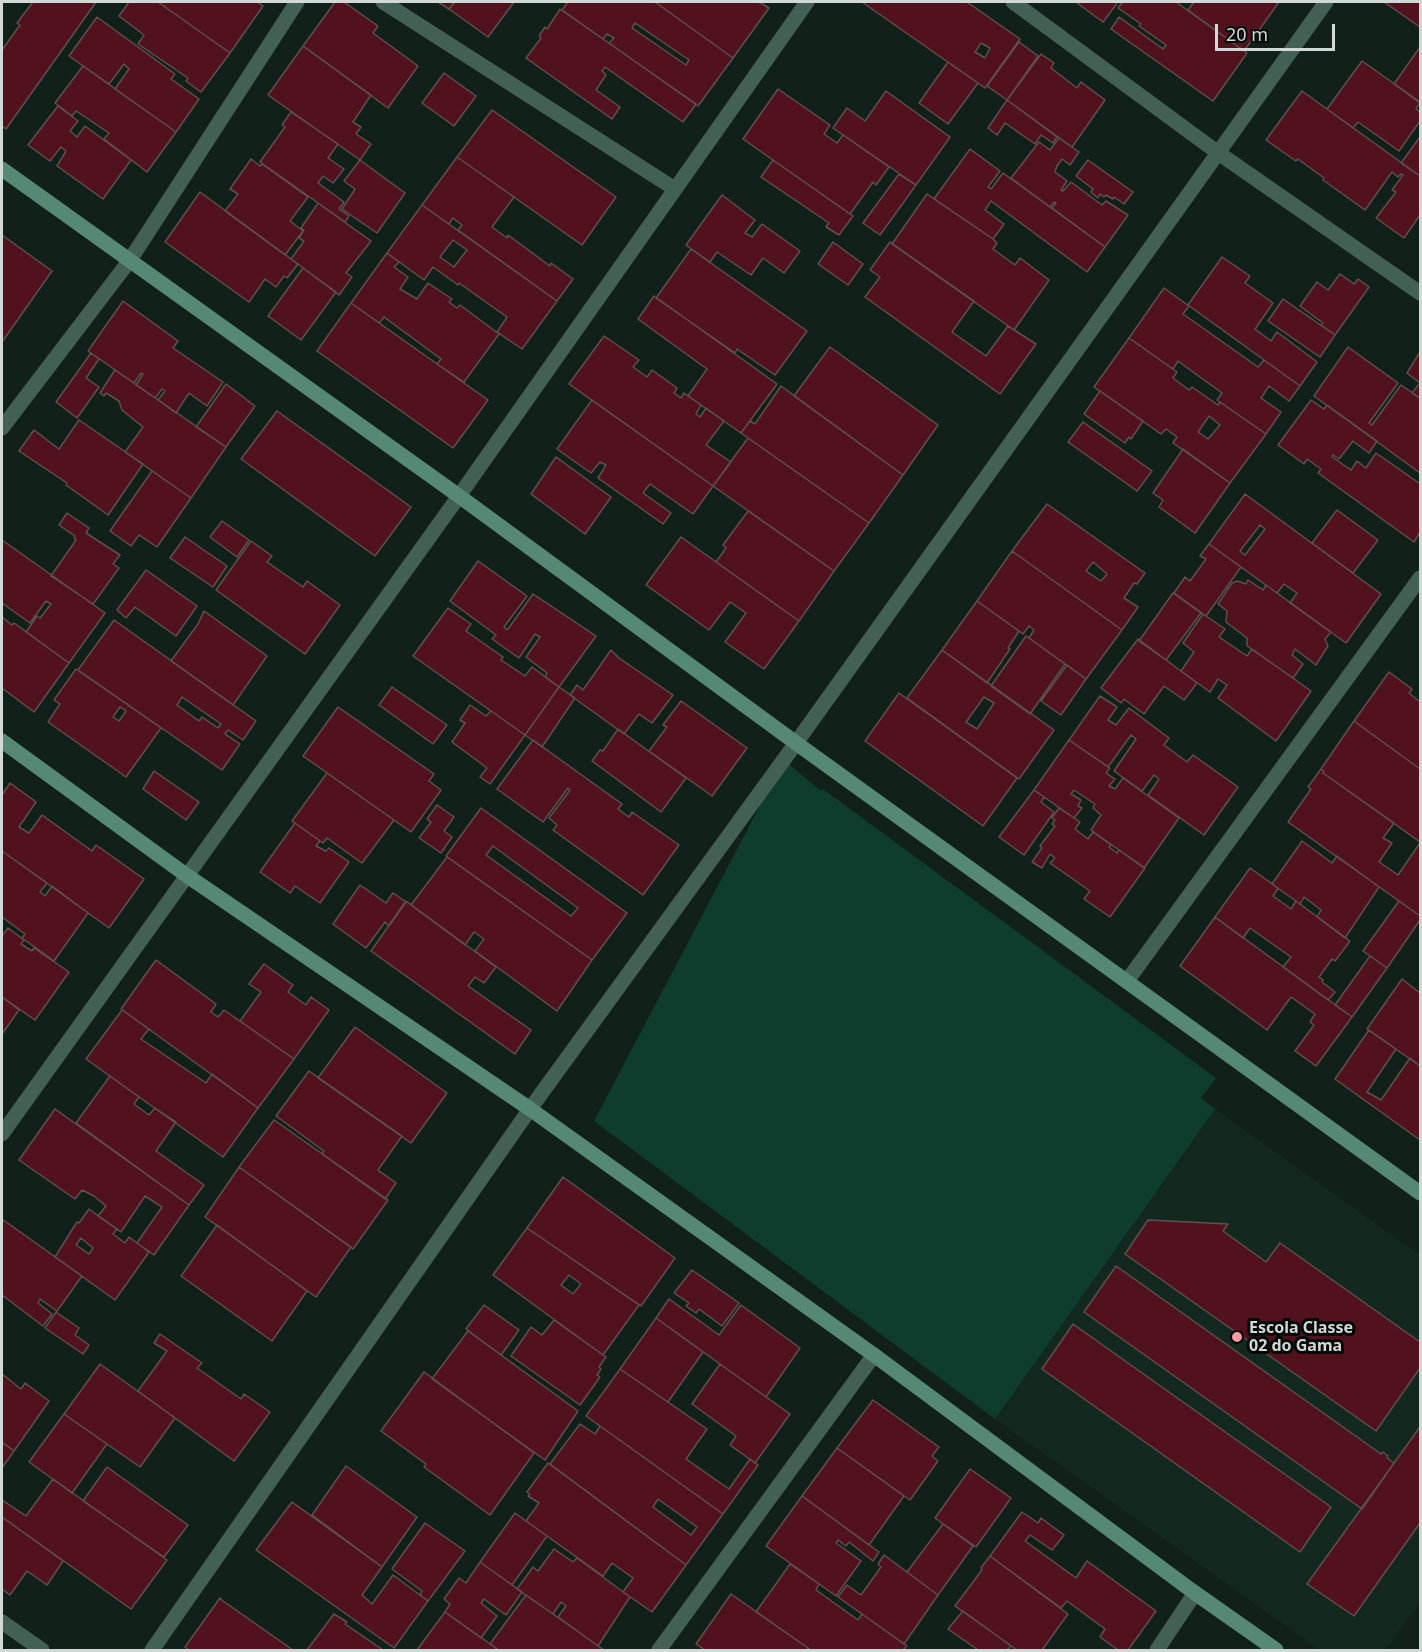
<!DOCTYPE html>
<style>
body{margin:0}
#map{position:relative;width:1422px;height:1652px;overflow:hidden;background:#12201a;font-family:"Noto Sans",sans-serif}
canvas{display:block}
.frame{position:absolute;inset:0;border:3px solid #d0d9d5;pointer-events:none}
.scale{position:absolute;left:1215px;top:24px;width:120px;height:27px;box-sizing:border-box;border:3px solid #d0d9d5;border-top:0;padding-left:8px;font-size:18px;line-height:21px;white-space:nowrap;color:#d0d9d5;-webkit-text-stroke:4px #040806;paint-order:stroke}
</style>
<div id="map">
<canvas width="1422" height="1652"></canvas>
<div class="frame"></div>
<div class="scale">20 m</div>
</div>
<script>
const g = document.querySelector('canvas').getContext('2d');
g.lineJoin = 'round';
function paint(path, color) { g.fillStyle = color; g.fill(path, 'evenodd'); }
const toPath = rows => new Path2D(rows.map(r => 'M' + r).join(''));
function strokePath(path, color, width, dash) { g.strokeStyle = color; g.lineWidth = width; g.lineCap = dash ? 'butt' : 'round'; g.setLineDash(dash || []); g.stroke(path); }
function label(font, color, halo, rows, align = 'center') {
  g.font = font + ' "Noto Sans",sans-serif'; g.lineWidth = 6; g.setLineDash([]); g.textBaseline = 'middle'; g.strokeStyle = halo; g.fillStyle = color; for (const [text, x, y, turn = 0] of rows) {
    g.save(); g.translate(x, y); g.rotate((+turn || 0) * Math.PI / 180); g.textAlign = isNaN(turn) ? turn : align; if (halo) g.strokeText(text, 0, 0); g.fillText(text, 0, 0); g.restore();
  }
}
paint(toPath([
 [1215,1109,1420,1255,1420,1602,1385,1650,1320,1650,995,1419]
]), '#132920');
paint(toPath([
 [784,760,821,791,823,789,1216,1078,1201,1098,1215,1109,995,1419,594,1121]
]), '#0e3d2d');
const building = toPath([
 [33,2,96,2,6,129,2,126,2,50,20,25,17,23,33,2],
 [129,2,158,2,230,53,201,92,186,81,188,78,138,44,144,35,119,16,129,2],
 [158,2,257,2,263,6,230,53,158,2],
 [335,2,344,2,378,26,373,33,418,66,388,108,303,46,335,2],
 [438,2,455,2,449,9,438,2],
 [455,2,514,2,488,37,449,9,455,2],
 [568,2,655,2,733,58,698,106,609,43,614,38,607,34,603,39,562,10,568,2],
 [635,23,689,60,686,65,632,28,635,23],
 [655,2,759,2,769,8,733,58,655,2],
 [862,2,967,2,1020,39,985,88,862,2],
 [981,43,990,48,985,58,975,52,981,43],
 [1078,2,1118,2,1103,22,1077,3,1078,2],
 [1123,2,1176,2,1247,53,1213,101,1111,29,1119,17,1163,49,1166,45,1139,26,1141,24,1118,8,1123,2],
 [1194,2,1279,2,1244,51,1188,10,1194,2],
 [1384,2,1420,2,1420,27,1384,2],
 [560,9,696,104,683,122,605,67,602,71,606,75,596,90,620,107,612,119,526,58,541,38,539,36,545,27,547,29,560,9],
 [97,17,175,74,171,79,199,99,176,132,115,89,129,69,124,64,109,84,69,56,97,17],
 [1019,42,1038,56,1007,100,987,86,1019,42],
 [303,46,371,95,353,122,361,127,356,134,371,144,360,160,268,95,303,46],
 [1420,47,1420,103,1394,84,1420,47],
 [1041,54,1054,63,1051,68,1077,88,1081,82,1105,100,1072,147,1007,100,1041,54],
 [1362,61,1420,102,1416,109,1420,112,1420,121,1399,151,1358,122,1353,128,1327,109,1362,61],
 [948,62,978,83,948,124,919,103,948,62],
 [83,66,176,132,147,172,104,139,109,133,76,111,72,116,55,103,83,66],
 [444,73,476,96,454,126,422,103,444,73],
 [778,89,830,125,824,134,837,143,843,135,889,167,876,185,873,182,850,214,743,139,778,89],
 [886,91,950,137,916,185,833,128,847,108,865,121,886,91],
 [1302,91,1420,176,1420,215,1404,238,1376,218,1396,192,1392,190,1403,175,1401,174,1398,177,1392,172,1365,210,1323,180,1324,178,1298,159,1296,161,1266,140,1302,91],
 [1007,100,1057,137,1053,143,1041,135,1035,144,1005,123,997,135,988,128,1007,100],
 [58,106,78,121,70,131,77,137,85,126,131,160,103,199,57,166,66,151,61,147,50,161,28,145,58,106],
 [492,110,616,197,582,245,457,157,492,110],
 [291,112,338,144,328,158,344,169,333,183,323,176,318,183,344,202,339,209,349,216,345,222,260,162,285,127,282,125,291,112],
 [1420,137,1420,176,1401,163,1420,137],
 [1059,138,1079,152,1070,165,1062,159,1057,166,1055,172,1067,181,1061,190,1063,191,1071,182,1102,205,1106,201,1128,215,1105,247,1052,208,1056,203,1054,202,1050,207,1011,178,1039,142,1050,150,1059,138],
 [970,149,1000,171,988,187,991,189,1003,173,1105,247,1087,272,991,201,985,210,1004,224,993,239,934,199,970,149],
 [457,157,514,197,492,227,507,238,508,235,550,266,551,263,573,279,557,301,458,230,462,225,453,218,449,224,422,205,457,157],
 [251,159,260,166,262,164,308,197,290,221,303,231,285,255,225,211,238,194,230,189,251,159],
 [360,160,405,193,377,233,342,209,355,189,344,181,360,160],
 [773,160,853,216,839,235,826,227,829,223,761,177,773,160],
 [1088,160,1133,192,1124,204,1114,197,1113,199,1106,195,1104,197,1100,194,1098,198,1091,192,1093,189,1076,176,1088,160],
 [899,174,916,185,880,235,863,223,899,174],
 [200,192,298,264,287,278,284,276,276,287,265,279,249,302,165,242,200,192],
 [927,194,993,239,997,243,993,249,1015,265,1020,258,1049,280,1014,330,892,244,927,194],
 [722,195,755,220,745,233,752,237,762,224,800,251,784,273,763,258,751,275,717,252,710,262,686,245,722,195],
 [318,203,371,241,346,273,352,277,339,295,291,259,304,241,299,238,304,230,301,228,318,203],
 [422,205,557,301,522,349,497,332,507,317,459,283,458,285,433,267,424,280,387,253,422,205],
 [453,240,467,250,454,267,440,257,453,240],
 [2,235,52,271,2,342,2,235],
 [833,242,863,264,848,285,818,264,833,242],
 [890,242,974,301,952,332,986,356,1008,326,1036,344,1000,394,865,297,880,277,870,270,890,242],
 [691,249,807,331,775,375,737,349,735,353,656,298,691,249],
 [387,253,399,262,394,267,408,277,400,289,417,299,428,283,452,299,449,302,457,308,460,305,499,334,464,382,437,364,441,359,384,317,379,323,351,303,387,253],
 [1222,257,1250,276,1245,283,1273,303,1255,329,1271,341,1277,332,1317,362,1300,386,1188,305,1222,257],
 [303,268,336,292,301,340,268,316,303,268],
 [1340,274,1354,284,1358,279,1369,287,1335,335,1321,325,1323,323,1300,306,1317,282,1328,290,1340,274],
 [1164,288,1189,306,1183,314,1258,367,1264,360,1300,386,1289,401,1269,386,1261,398,1281,412,1266,434,1217,400,1222,393,1178,361,1173,369,1129,338,1164,288],
 [654,296,777,384,741,433,688,396,707,369,638,319,654,296],
 [1283,299,1335,335,1320,357,1268,321,1283,299],
 [123,301,178,341,173,348,223,382,207,406,189,393,176,413,158,400,165,391,162,389,155,398,136,385,143,374,141,373,134,383,88,351,123,301],
 [351,303,488,400,453,448,317,351,351,303],
 [604,336,639,360,633,367,647,377,652,370,677,388,674,393,681,398,684,393,701,405,696,414,700,417,706,408,724,421,706,445,731,462,713,486,569,384,604,336],
 [1129,338,1177,372,1173,378,1189,390,1192,387,1218,405,1220,402,1266,434,1230,483,1173,443,1177,437,1166,429,1161,434,1094,387,1129,338],
 [1209,416,1220,425,1208,439,1198,432,1209,416],
 [830,347,938,425,903,475,794,396,830,347],
 [1348,347,1398,383,1369,423,1372,425,1401,385,1420,398,1420,473,1314,396,1348,347],
 [1420,352,1420,398,1412,393,1420,383,1407,373,1420,352],
 [91,353,99,359,86,378,99,387,77,418,56,402,91,353],
 [115,370,226,447,191,498,125,452,143,427,122,410,119,401,106,393,104,396,100,393,115,370],
 [226,384,255,406,226,447,196,427,226,384],
 [781,386,903,475,869,523,741,433,750,421,755,424,781,386],
 [1100,391,1143,421,1131,439,1129,437,1125,443,1084,414,1100,391],
 [592,400,713,486,693,514,650,484,643,493,671,513,663,524,598,478,606,465,600,462,591,473,557,449,592,400],
 [1311,400,1324,409,1327,405,1377,441,1369,453,1353,441,1339,459,1333,455,1332,457,1351,470,1357,461,1366,468,1376,453,1419,483,1420,481,1420,532,1414,542,1318,473,1321,469,1307,459,1304,464,1278,445,1311,400],
 [277,411,411,507,375,556,241,459,277,411],
 [79,420,143,464,108,515,66,485,67,483,19,451,34,430,59,449,79,420],
 [1083,422,1152,471,1137,491,1068,442,1083,422],
 [748,438,869,523,834,571,713,486,748,438],
 [1183,449,1230,483,1195,533,1159,507,1163,500,1153,493,1183,449],
 [556,457,611,497,585,534,531,494,556,457],
 [152,471,191,498,157,547,139,535,131,546,110,531,152,471],
 [1245,494,1381,594,1346,643,1290,603,1297,593,1284,584,1277,593,1209,544,1245,494],
 [1260,525,1265,529,1245,555,1240,551,1260,525],
 [1047,504,1145,573,1137,584,1134,583,1124,598,1138,607,1122,630,1012,551,1047,504],
 [1093,562,1107,574,1101,581,1086,571,1093,562],
 [1337,510,1378,540,1353,573,1312,543,1337,510],
 [748,511,834,571,799,621,716,562,726,548,723,545,748,511],
 [67,513,89,528,86,533,120,555,113,564,119,568,93,604,51,576,76,540,74,538,75,536,59,525,67,513],
 [222,521,249,540,237,557,210,537,222,521],
 [185,537,227,566,213,587,170,558,185,537],
 [681,537,799,621,764,669,725,642,746,613,730,602,709,630,646,585,681,537],
 [2,540,105,613,69,663,26,632,37,616,40,618,51,604,46,601,30,623,2,603,2,540],
 [251,541,272,556,267,562,303,587,307,581,340,605,305,654,216,590,251,541],
 [1209,544,1241,567,1206,616,1174,593,1185,577,1190,581,1206,559,1200,556,1209,544],
 [1012,551,1122,630,1086,679,1029,638,1034,630,1029,626,1023,634,977,601,1012,551],
 [478,561,527,596,504,627,506,629,508,629,533,594,596,636,559,687,545,677,547,673,526,657,540,637,535,634,519,658,492,639,496,635,450,601,478,561],
 [146,570,197,606,176,636,135,607,126,618,117,610,146,570],
 [1248,580,1263,590,1266,585,1331,632,1325,639,1328,646,1316,665,1295,649,1292,655,1303,664,1293,678,1247,646,1247,638,1226,622,1227,611,1218,604,1232,583,1237,581,1246,584,1248,580],
 [1173,593,1201,613,1166,660,1139,641,1173,593],
 [977,601,1019,631,1008,648,1010,649,987,683,942,650,977,601],
 [448,608,471,624,466,631,503,657,501,660,525,676,532,667,559,687,525,735,413,656,448,608],
 [204,611,267,656,233,705,171,661,198,624,204,611],
 [1203,614,1225,629,1219,637,1247,656,1252,649,1311,691,1276,741,1218,698,1227,685,1218,679,1210,692,1181,671,1194,652,1183,643,1203,614],
 [2,617,12,625,14,623,69,663,34,712,2,688,2,617],
 [114,620,256,721,243,740,228,730,225,734,240,744,222,770,78,670,114,620],
 [182,697,221,724,218,728,202,717,199,721,177,705,182,697],
 [1026,636,1065,664,1030,714,991,686,1026,636],
 [1138,639,1197,683,1184,700,1164,686,1144,714,1124,699,1121,703,1101,688,1138,639],
 [611,650,619,658,673,695,652,723,639,714,624,734,570,695,577,685,583,690,611,650],
 [942,650,1054,730,1019,779,907,698,942,650],
 [984,697,994,703,977,729,966,722,984,697],
 [1067,665,1086,679,1061,715,1041,701,1067,665],
 [76,669,161,728,126,777,48,722,60,704,54,700,76,669],
 [120,707,126,711,119,721,113,717,120,707],
 [1389,672,1412,689,1409,693,1420,702,1420,769,1354,721,1389,672],
 [392,687,447,725,433,744,379,705,392,687],
 [559,687,575,698,542,747,525,735,559,687],
 [899,693,1017,778,983,826,865,741,899,693],
 [1100,696,1117,707,1108,720,1116,725,1129,708,1169,738,1164,745,1187,762,1193,755,1238,787,1204,835,1148,795,1159,779,1154,775,1142,791,1114,771,1136,739,1131,735,1108,767,1069,740,1100,696],
 [681,701,747,748,712,796,649,751,667,727,663,725,681,701],
 [470,705,486,716,491,711,525,735,490,784,480,777,487,768,452,742,465,723,460,720,470,705],
 [338,707,434,774,429,781,441,790,411,832,303,756,338,707],
 [1354,721,1420,769,1420,842,1323,773,1324,771,1321,769,1354,721],
 [618,729,686,778,661,812,592,761,600,750,603,751,618,729],
 [533,740,622,804,618,809,629,817,632,812,679,845,643,895,553,830,557,825,549,818,570,790,568,788,543,822,497,789,533,740],
 [1069,740,1110,768,1106,773,1115,779,1109,786,1115,789,1123,778,1179,818,1144,868,1091,830,1101,815,1093,808,1095,804,1074,790,1071,794,1081,800,1078,806,1082,808,1074,818,1034,790,1069,740],
 [1321,769,1324,771,1323,773,1394,823,1383,838,1392,843,1379,862,1398,875,1420,843,1420,916,1288,822,1311,789,1308,787,1321,769],
 [154,771,199,802,186,820,143,789,154,771],
 [327,773,394,820,362,863,327,838,323,843,292,821,327,773],
 [10,783,36,802,19,827,29,833,42,815,92,851,96,845,144,879,109,928,2,851,2,795,10,783],
 [1034,790,1044,797,1041,802,1054,812,1024,855,999,837,1034,790],
 [437,805,454,817,444,831,452,837,441,853,419,838,431,822,427,819,437,805],
 [481,808,627,913,592,960,446,856,481,808],
 [493,846,578,908,571,916,486,855,493,846],
 [1059,808,1080,822,1075,829,1088,839,1093,832,1111,845,1109,847,1117,853,1119,850,1145,868,1110,917,1084,899,1090,891,1050,863,1055,858,1050,854,1042,868,1032,862,1042,848,1040,846,1055,826,1052,824,1055,820,1052,818,1059,808],
 [295,823,320,841,316,846,326,851,329,848,349,862,320,903,295,886,290,893,260,872,295,823],
 [1302,841,1332,863,1337,856,1379,887,1345,938,1317,917,1321,910,1304,897,1300,904,1272,884,1302,841],
 [2,851,47,883,40,892,45,896,52,886,88,913,54,961,22,938,25,934,2,917,2,851],
 [447,857,592,960,557,1011,475,951,484,939,474,932,465,945,411,905,447,857],
 [1250,868,1278,888,1273,896,1291,909,1296,901,1350,941,1335,961,1332,959,1319,977,1323,980,1322,982,1335,992,1328,1000,1283,967,1291,957,1250,928,1243,938,1215,917,1250,868],
 [360,885,386,903,393,893,406,902,389,926,385,922,366,948,333,924,360,885],
 [406,901,496,967,484,983,475,977,468,986,531,1030,515,1054,371,951,406,901],
 [1399,901,1420,916,1420,920,1387,968,1363,951,1399,901],
 [1215,917,1352,1017,1316,1066,1295,1051,1314,1025,1310,1022,1315,1014,1291,997,1267,1030,1180,966,1215,917],
 [8,928,24,940,21,944,32,951,34,948,69,972,35,1020,2,997,2,936,8,928],
 [1370,956,1387,968,1352,1017,1335,1005,1370,956],
 [156,960,216,1004,211,1012,218,1017,224,1010,294,1059,258,1108,121,1009,156,960],
 [264,964,293,985,288,992,306,1005,311,997,329,1010,294,1059,240,1021,261,992,249,984,264,964],
 [1402,979,1420,993,1420,1066,1367,1029,1402,979],
 [2,997,19,1010,2,1034,2,997],
 [122,1010,149,1029,141,1039,206,1083,212,1074,258,1108,223,1157,86,1059,122,1010],
 [355,1027,447,1093,411,1143,318,1078,355,1027],
 [1369,1030,1396,1049,1367,1092,1381,1100,1410,1058,1420,1066,1420,1140,1335,1079,1369,1030],
 [309,1071,402,1136,378,1170,396,1183,385,1199,322,1154,324,1151,276,1116,309,1071],
 [110,1076,139,1097,134,1104,149,1115,155,1108,176,1122,156,1151,204,1185,189,1205,76,1123,110,1076],
 [55,1109,189,1205,154,1255,137,1243,162,1207,145,1196,121,1232,98,1216,106,1206,94,1196,82,1190,75,1199,19,1160,55,1109],
 [274,1120,388,1200,353,1249,239,1167,274,1120],
 [239,1167,351,1247,316,1297,205,1217,239,1167],
 [563,1177,675,1258,641,1306,527,1228,563,1177],
 [89,1209,117,1229,113,1234,125,1243,129,1237,149,1252,115,1300,55,1257,77,1222,79,1223,89,1209],
 [81,1238,93,1248,89,1254,76,1245,81,1238],
 [2,1219,82,1276,57,1311,40,1299,38,1303,52,1314,43,1326,2,1295,2,1219],
 [1148,1220,1228,1224,1223,1231,1266,1262,1280,1243,1420,1342,1420,1368,1376,1431,1125,1254,1148,1220],
 [217,1225,307,1291,272,1341,181,1276,217,1225],
 [527,1228,639,1305,603,1355,493,1275,527,1228],
 [569,1275,581,1284,573,1294,561,1285,569,1275],
 [1116,1266,1381,1454,1383,1452,1388,1456,1387,1458,1394,1463,1362,1509,1084,1312,1116,1266],
 [692,1270,739,1303,722,1326,699,1309,696,1313,686,1306,689,1303,674,1293,692,1270],
 [669,1299,719,1335,741,1305,800,1348,766,1397,656,1318,669,1299],
 [484,1305,519,1330,501,1355,466,1329,484,1305],
 [56,1312,79,1328,75,1335,89,1345,83,1354,45,1328,56,1312],
 [656,1318,703,1352,668,1402,620,1369,656,1318],
 [554,1320,606,1357,599,1367,601,1369,597,1375,600,1377,580,1405,511,1356,531,1327,542,1335,554,1320],
 [1073,1324,1331,1507,1300,1552,1042,1369,1073,1324],
 [468,1331,578,1411,545,1460,432,1379,468,1331],
 [160,1334,202,1363,197,1368,241,1399,244,1394,270,1412,234,1461,138,1391,167,1351,154,1343,160,1334],
 [100,1364,175,1418,140,1467,64,1414,100,1364],
 [720,1364,790,1414,755,1463,730,1445,736,1436,692,1404,720,1364],
 [620,1369,707,1429,686,1459,729,1489,750,1459,758,1465,723,1514,586,1416,620,1369],
 [424,1372,534,1453,490,1515,424,1467,426,1464,381,1431,424,1372],
 [2,1374,21,1389,25,1383,49,1401,14,1451,2,1442,2,1374],
 [873,1400,939,1447,932,1456,938,1461,910,1500,837,1448,873,1400],
 [64,1414,107,1444,72,1493,29,1462,64,1414],
 [580,1424,595,1434,600,1426,723,1514,686,1565,550,1464,580,1424],
 [658,1499,697,1527,691,1535,653,1507,658,1499],
 [1420,1427,1420,1523,1354,1616,1307,1584,1420,1427],
 [2,1442,14,1451,2,1468,2,1442],
 [837,1448,904,1496,869,1545,802,1496,837,1448],
 [548,1463,686,1565,652,1612,623,1592,633,1578,612,1563,603,1576,526,1521,539,1503,528,1496,530,1494,527,1492,548,1463],
 [346,1466,417,1517,382,1567,312,1515,346,1466],
 [107,1467,188,1525,164,1557,83,1501,107,1467],
 [970,1469,1011,1498,976,1547,935,1518,970,1469],
 [53,1479,167,1560,131,1609,2,1517,2,1500,26,1516,53,1479],
 [802,1496,879,1552,873,1561,849,1542,846,1546,838,1540,836,1543,861,1561,836,1596,766,1546,802,1496],
 [292,1502,382,1567,362,1595,372,1604,393,1575,428,1601,394,1648,256,1550,292,1502],
 [1022,1512,1038,1523,1041,1518,1064,1535,1052,1550,1030,1535,1025,1541,1076,1578,1087,1561,1156,1611,1128,1650,1118,1650,1100,1637,1105,1629,1067,1601,1061,1608,990,1556,1022,1512],
 [515,1513,547,1536,512,1585,480,1562,515,1513],
 [2,1517,63,1561,47,1585,27,1571,10,1595,2,1589,2,1517],
 [425,1523,465,1551,428,1601,420,1595,422,1591,392,1569,425,1523],
 [943,1524,973,1546,938,1595,907,1572,943,1524],
 [554,1549,573,1562,577,1558,630,1597,598,1646,558,1617,566,1606,561,1602,553,1614,517,1589,533,1567,538,1571,554,1549],
 [884,1555,938,1595,904,1644,838,1597,847,1585,861,1595,881,1567,878,1564,884,1555],
 [990,1556,1068,1614,1042,1650,1017,1650,955,1606,982,1570,981,1568,990,1556],
 [480,1562,522,1592,506,1615,484,1599,481,1603,497,1616,481,1638,445,1612,450,1604,444,1599,459,1578,466,1583,480,1562],
 [790,1564,819,1584,816,1590,858,1620,862,1614,907,1646,903,1650,811,1650,756,1612,790,1564],
 [731,1594,808,1648,806,1650,705,1650,696,1644,731,1594],
 [526,1595,553,1614,604,1650,499,1650,490,1644,526,1595],
 [220,1598,223,1601,293,1650,189,1650,185,1647,220,1598],
 [963,1611,1011,1646,1007,1650,978,1650,948,1629,963,1611],
 [445,1612,496,1648,494,1650,417,1650,445,1612],
 [334,1614,347,1622,345,1624,383,1650,307,1650,334,1614]
]);
paint(building, '#51121d');
strokePath(building, '#5f4f50', 1.5);
strokePath(toPath([
 [383,2,675,189],
 [1013,2,1217,152,1420,293],
 [2,428,130,260,297,2],
 [1127,981,1420,578],
 [2,1134,459,496,807,2],
 [2,1622,42,1650],
 [152,1650,530,1109,796,743,1326,2],
 [659,1650,874,1355],
 [1157,1650,1195,1593]
]), '#426154', 15);
strokePath(toPath([
 [2,169,459,496,796,743,1420,1193],
 [2,741,186,875,530,1109,874,1355,1195,1593,1276,1650]
]), '#568974', 15);
for (const [x, y, r, color] of [
 [1237,1337,6,"#f49aa1"]
]) { const dot = new Path2D(); dot.arc(x, y, r, 0, 2 * Math.PI); g.fillStyle = color; g.fill(dot); strokePath(dot, '#040806', 2); }
label('bold 16px', '#d0d9d5', '#040806', [
 ["Escola Classe",1249,1328],
 ["02 do Gama",1249,1346]
], 'left');
</script>
